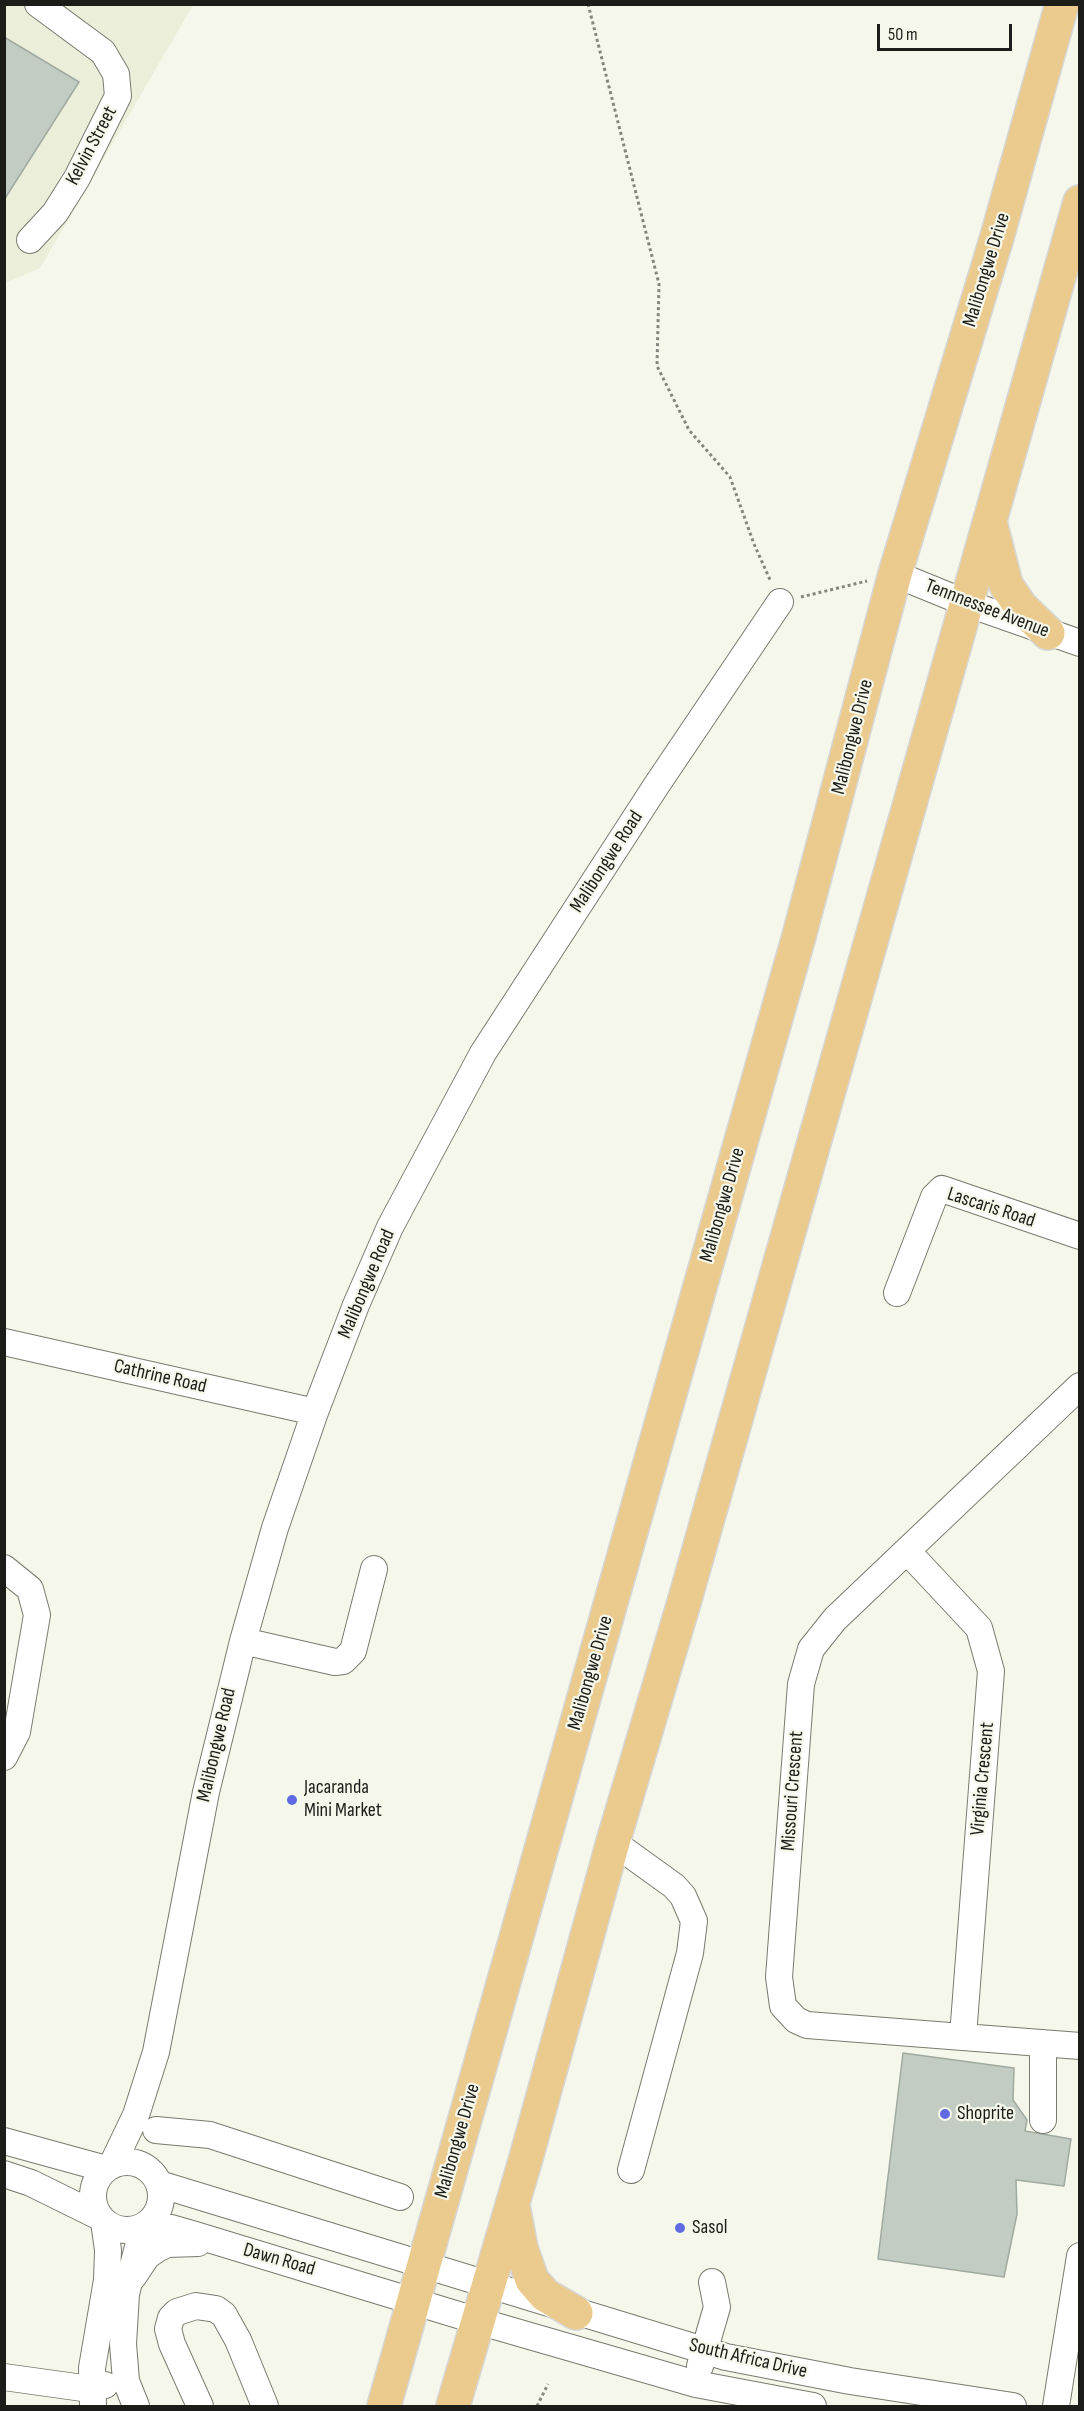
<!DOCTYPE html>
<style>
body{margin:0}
#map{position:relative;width:1084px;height:2411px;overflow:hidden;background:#f5f7ea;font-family:"Sofia Sans Condensed",sans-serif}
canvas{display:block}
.frame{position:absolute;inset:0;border:6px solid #1c1d18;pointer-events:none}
.scale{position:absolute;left:877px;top:24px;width:135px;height:27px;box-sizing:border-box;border:3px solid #1c1d18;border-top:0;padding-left:8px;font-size:18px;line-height:21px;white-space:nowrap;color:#1c1d18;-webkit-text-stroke:4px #f5f7ea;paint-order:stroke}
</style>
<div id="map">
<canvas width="1084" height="2411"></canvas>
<div class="frame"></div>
<div class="scale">50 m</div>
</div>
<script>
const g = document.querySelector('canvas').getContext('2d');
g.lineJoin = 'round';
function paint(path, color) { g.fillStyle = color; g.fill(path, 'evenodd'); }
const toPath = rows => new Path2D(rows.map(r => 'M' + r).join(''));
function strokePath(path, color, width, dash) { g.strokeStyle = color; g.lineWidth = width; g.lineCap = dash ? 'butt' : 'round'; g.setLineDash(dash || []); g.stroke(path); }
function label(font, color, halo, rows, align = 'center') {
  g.font = font + ' "Sofia Sans Condensed",sans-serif'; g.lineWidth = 4.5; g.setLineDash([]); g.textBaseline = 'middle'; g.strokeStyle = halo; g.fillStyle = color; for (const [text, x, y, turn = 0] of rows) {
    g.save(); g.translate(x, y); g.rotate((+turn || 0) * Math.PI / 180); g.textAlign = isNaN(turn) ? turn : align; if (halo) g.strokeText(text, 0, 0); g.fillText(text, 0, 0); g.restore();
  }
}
paint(toPath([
 [5,5,193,5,40,268,5,283]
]), '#ebeed9');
const building = toPath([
 [4,37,79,82,4,200,4,37],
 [903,2053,1014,2068,1013,2100,1027,2120,1025,2131,1071,2139,1064,2186,1016,2180,1017,2214,1004,2277,878,2259,903,2053]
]);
paint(building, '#c2ccc2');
strokePath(building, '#a1aaa1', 1.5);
const minor = toPath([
 [30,240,55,213,77,178,118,96,116,74,103,52,38,4],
 [895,574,966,603,1080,643],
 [897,1293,934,1197,942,1189,1080,1236],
 [4,1342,315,1412],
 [1080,1386,835,1619,811,1649,801,1684,779,1977,783,2006,796,2020,807,2025,1080,2046],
 [907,1551,979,1628,991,1671,963,2036],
 [4,1568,30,1589,37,1615,17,1732,4,1757],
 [243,1641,335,1662,343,1661,353,1651,374,1569],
 [613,1842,674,1886,683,1896,694,1921,690,1953,631,2170],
 [1043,2120,1043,2043],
 [156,2130,210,2135,400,2197],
 [4,2141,106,2169],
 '93 2196a34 34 0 1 1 68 0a34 34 0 1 1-68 0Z',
 [112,2165,136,2115,156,2052,206,1792,243,1641,275,1528,315,1412,356,1305,390,1227,483,1053,656,786,780,602],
 [4,2174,31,2183,98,2216],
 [159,2184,726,2357,850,2381,1013,2406],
 [145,2226,171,2228,192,2234,478,2321,696,2384,813,2406],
 [133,2277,147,2256,157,2249,167,2244,198,2243],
 [700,2366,717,2307,712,2282],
 [4,2377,90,2389,105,2385],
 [93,2406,92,2368,107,2280,108,2250,104,2222],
 [136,2406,126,2381,123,2344,126,2294,143,2227],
 [200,2406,172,2344,168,2329,171,2318,177,2312,196,2306,216,2309,224,2315,238,2340,265,2406],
 [1056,2406,1080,2256]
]);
const major = toPath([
 [990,522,1006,585,1021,607,1048,633],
 [513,2206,521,2248,532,2280,545,2295,576,2313],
 [384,2406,799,936,895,574,997,237,1062,4],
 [453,2406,526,2158,613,1842,685,1599,1080,202]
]);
strokePath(minor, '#797b6f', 28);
strokePath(major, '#d6d6d5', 36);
strokePath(toPath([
 [588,4,659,284,657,366,689,430,730,477,754,544,771,582],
 [801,597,867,581],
 [537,2406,548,2384]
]), '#85877e', 3, [3, 3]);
strokePath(minor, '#fff', 26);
strokePath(major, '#ebca8d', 33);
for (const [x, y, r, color] of [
 [292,1800,6,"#606be3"],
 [945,2114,6,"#606be3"],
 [680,2228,6,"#606be3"]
]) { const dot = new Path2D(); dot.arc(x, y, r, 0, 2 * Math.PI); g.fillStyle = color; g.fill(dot); strokePath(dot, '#f5f7ea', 2); }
label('20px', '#1c1d18', '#f5f7ea', [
 ["Kelvin Street",92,146,-62],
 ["Malibongwe Drive",987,270,-73],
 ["Tennnessee Avenue",987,609,21],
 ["Malibongwe Drive",853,737,-76],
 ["Malibongwe Road",607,862,-57],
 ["Malibongwe Drive",723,1205,-74],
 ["Lascaris Road",991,1208,18],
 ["Malibongwe Road",367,1284,-67],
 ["Cathrine Road",160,1377,13],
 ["Malibongwe Drive",591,1673,-74],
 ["Malibongwe Road",217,1745,-77],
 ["Virginia Crescent",983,1779,-85],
 ["Missouri Crescent",793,1791,-86],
 ["Malibongwe Drive",458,2141,-74],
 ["Dawn Road",279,2260,16],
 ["South Africa Drive",748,2359,13]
]);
label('20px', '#1c1d18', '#f5f7ea', [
 ["Jacaranda",304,1788],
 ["Mini Market",304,1811],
 ["Shoprite",957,2114],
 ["Sasol",692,2228]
], 'left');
</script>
